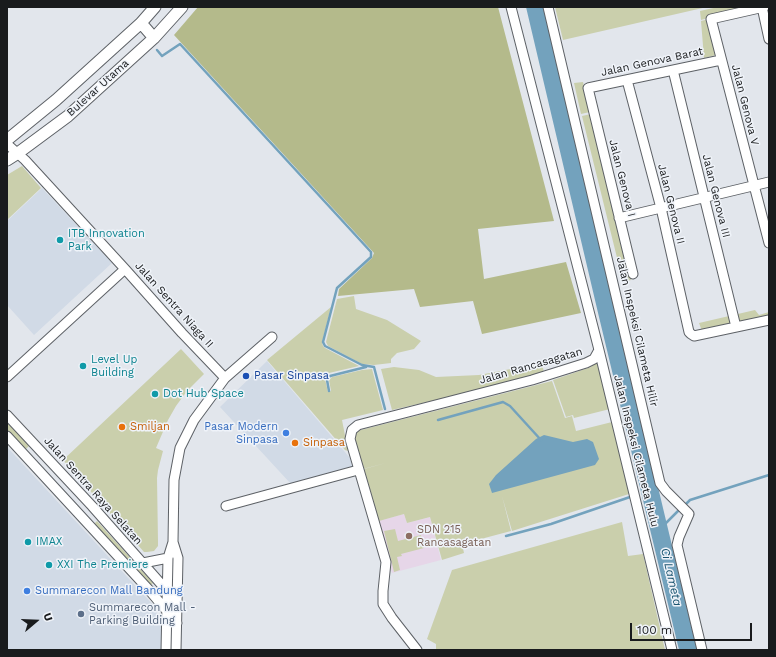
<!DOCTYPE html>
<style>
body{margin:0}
#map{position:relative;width:776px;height:657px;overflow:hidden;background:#e2e6ec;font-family:"Work Sans",sans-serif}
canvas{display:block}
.frame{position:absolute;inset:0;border:8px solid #191b1d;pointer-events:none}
.north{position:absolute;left:16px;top:601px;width:40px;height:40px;-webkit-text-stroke:3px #eff3f9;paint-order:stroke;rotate:71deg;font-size:11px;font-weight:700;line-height:16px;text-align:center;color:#191b1d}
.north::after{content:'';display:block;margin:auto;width:14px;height:18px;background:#191b1d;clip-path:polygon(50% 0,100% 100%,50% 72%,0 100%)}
.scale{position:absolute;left:630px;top:623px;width:122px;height:18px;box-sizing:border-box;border:2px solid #191b1d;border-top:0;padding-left:5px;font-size:12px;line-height:14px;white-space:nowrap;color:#191b1d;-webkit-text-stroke:3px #eff3f9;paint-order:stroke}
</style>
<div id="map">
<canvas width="776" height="657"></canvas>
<div class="frame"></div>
<div class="north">U</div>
<div class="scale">100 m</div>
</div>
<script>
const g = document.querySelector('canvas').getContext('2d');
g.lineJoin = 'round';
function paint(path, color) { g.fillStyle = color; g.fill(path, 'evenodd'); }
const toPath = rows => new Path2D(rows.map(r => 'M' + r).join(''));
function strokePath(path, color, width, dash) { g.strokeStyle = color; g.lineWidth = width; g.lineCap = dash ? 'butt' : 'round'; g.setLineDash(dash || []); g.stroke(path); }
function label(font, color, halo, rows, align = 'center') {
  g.font = font + ' "Work Sans",sans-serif'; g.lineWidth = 3; g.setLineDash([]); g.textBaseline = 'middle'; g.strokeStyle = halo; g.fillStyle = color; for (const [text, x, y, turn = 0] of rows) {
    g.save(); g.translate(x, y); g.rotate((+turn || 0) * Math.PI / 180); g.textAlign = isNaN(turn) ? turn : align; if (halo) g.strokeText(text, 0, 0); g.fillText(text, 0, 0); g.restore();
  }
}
paint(toPath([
 [42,188,112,263,34,335,7,305,7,221],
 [267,361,350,458,353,469,291,484,220,407],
 [7,447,155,607,161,627,162,650,7,650]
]), '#d1dae6');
paint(toPath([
 [404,514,407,523,430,517,441,560,392,573,378,521]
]), '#e6d6e8');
paint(toPath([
 [555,7,707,7,563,40],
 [718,7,748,7,701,20,700,11],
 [709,19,716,55,704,58,701,21],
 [583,82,590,112,581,114,574,83],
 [591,114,631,280,623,282,582,116],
 [22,166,41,188,7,220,7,175],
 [354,296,356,309,387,320,421,341,414,349,397,353,391,359,391,363,374,365,362,364,328,346,326,342,337,299],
 [331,307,322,342,323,346,325,348,359,366,329,373,326,375,325,379,328,392,331,391,329,380,332,377,362,370,372,369,383,410,342,420,348,451,345,450,267,360],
 [755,310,759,315,769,312,769,316,702,331,699,323],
 [181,349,204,374,187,391,176,406,168,420,156,448,163,451,158,470,157,478,158,542,158,546,154,551,147,552,144,552,63,460],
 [597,359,610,409,574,418,573,415,566,417,553,380,591,367],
 [542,363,544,373,535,377,392,410,381,369,394,367,419,370,436,377,479,375],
 [552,381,565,418,572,416,576,431,612,422,629,494,512,531,502,496,511,531,462,544,464,553,442,560,430,517,407,523,404,514,379,521,364,469,386,463,363,469,354,438,357,431],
 [7,422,29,446,25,450,7,430],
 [97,521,153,583,149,587,93,525],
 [622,522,628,556,643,554,665,650,436,650,436,644,427,639,452,570],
 [395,529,398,541,421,535,424,548,401,554,402,556,397,557,400,570,394,572,384,531]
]), '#cacfac');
paint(toPath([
 [198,7,498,7,554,221,478,229,484,279,566,262,581,313,482,334,473,301,420,307,414,289,338,296,339,289,372,258,374,253,174,35]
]), '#b4ba8b');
paint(toPath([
 [526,7,543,7,697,650,679,650,599,317],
 [544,435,573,442,587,439,593,442,599,459,595,465,492,493,489,484,496,475,536,439]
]), '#73a2bd');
strokePath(toPath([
 [157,50,162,56,180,44,371,252,371,257,337,288,323,342,325,346,329,348,362,365,374,367,385,409],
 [329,391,327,380,330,376,366,367],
 [438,420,503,402,510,406,541,440],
 [684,506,690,500,769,475],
 [665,524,680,509],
 [506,536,551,524,630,497]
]), '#73a2bd', 2.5);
const minor = toPath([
 [511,7,599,350,672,650],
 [548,7,660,483,666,491,689,514,679,537,677,545,702,650],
 [762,7,769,39],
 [764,7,711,19,769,243],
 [673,70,736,327],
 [627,80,661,208,689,332,691,334,694,336,769,320],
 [7,144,25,160,125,269,182,333,225,378],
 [619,218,769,182],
 [633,274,588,88,721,60],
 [7,377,125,269],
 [7,415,92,506,177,602],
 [7,436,150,591,177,623],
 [226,506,358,470],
 [173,542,178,558,176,650],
 [143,563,168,558],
 [166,650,168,558,173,542,174,480,180,448,194,420,225,378,272,337],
 [417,650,392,618,383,604,383,591,386,562,350,439,352,430,358,425,532,380,586,363,594,359,599,350]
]);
const major = toPath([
 [141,23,154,38],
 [7,140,56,100,141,23,155,7],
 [7,160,18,153,68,116,154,38,182,7]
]);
strokePath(minor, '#5d6166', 11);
strokePath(major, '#5d6166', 13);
strokePath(minor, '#fff', 9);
strokePath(major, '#fff', 11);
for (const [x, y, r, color] of [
 [60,240,4,"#0f9aa8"],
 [83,366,4,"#0f9aa8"],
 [246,376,4,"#1a4fb4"],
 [155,394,4,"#0f9aa8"],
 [122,427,4,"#e8710a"],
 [286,433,4,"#3f7fe0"],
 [295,443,4,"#e8710a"],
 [409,536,4,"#8d6e63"],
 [28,542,4,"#0f9aa8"],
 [49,565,4,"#0f9aa8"],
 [27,591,4,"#3f7fe0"],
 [81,614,4,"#5c6f8a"]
]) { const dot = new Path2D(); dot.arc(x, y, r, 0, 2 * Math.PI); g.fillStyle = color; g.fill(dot); strokePath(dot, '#eff3f9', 1.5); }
label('11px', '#191b1d', '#eff3f9', [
 ["Jalan Genova Barat",652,62,-12],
 ["Bulevar Utama",98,88,-42],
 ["Jalan Genova V",745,105,76],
 ["Jalan Genova I",622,178,76],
 ["Jalan Genova III",716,196,76],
 ["Jalan Genova II",671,204,76],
 ["Jalan Sentra Niaga II",174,305,48],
 ["Jalan Inspeksi Cilameta Hilir",637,332,77],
 ["Jalan Rancasagatan",531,366,-16],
 ["Jalan Inspeksi Cilameta Hulu",636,451,76],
 ["Jalan Sentra Raya Selatan",93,491,48]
]);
label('11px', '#0d838f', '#eff3f9', [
 ["ITB Innovation",68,234],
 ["Park",68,247],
 ["Level Up",91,360],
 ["Building",91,373],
 ["Dot Hub Space",163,394],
 ["IMAX",36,542],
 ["XXI The Premiere",57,565]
], 'left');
label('11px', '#164399', '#eff3f9', [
 ["Pasar Sinpasa",254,376]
], 'left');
label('11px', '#c56008', '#eff3f9', [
 ["Smiljan",130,427],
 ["Sinpasa",303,443]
], 'left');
label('11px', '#366cbe', '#eff3f9', [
 ["Pasar Modern",278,427],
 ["Sinpasa",278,440],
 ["Summarecon Mall Bandung",35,591,"left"]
], 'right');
label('11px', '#785e54', '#eff3f9', [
 ["SDN 215",417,530],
 ["Rancasagatan",417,543]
], 'left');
label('11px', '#4e5e75', '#eff3f9', [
 ["Summarecon Mall -",89,608],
 ["Parking Building",89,621]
], 'left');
label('italic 12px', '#1b5571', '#eff3f9', [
 ["Ci Lameta",671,577,77]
]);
</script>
